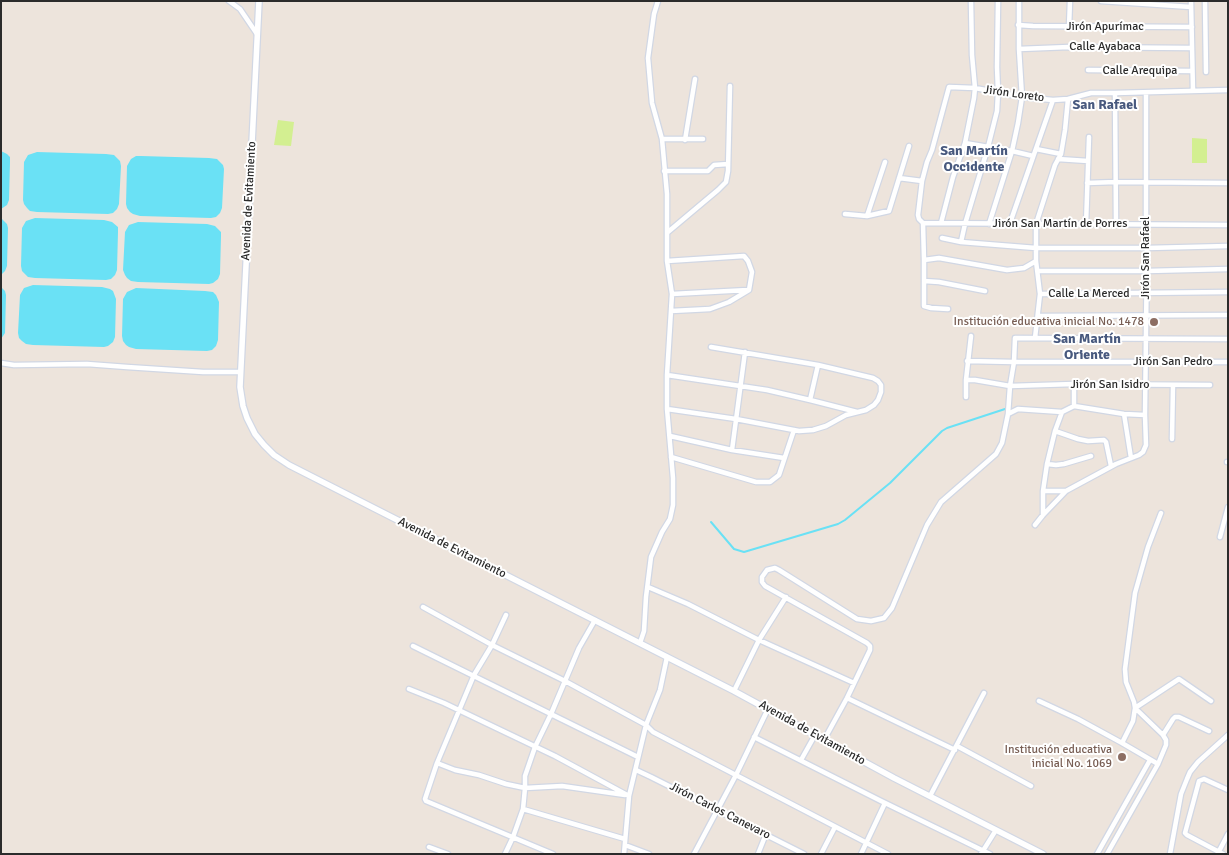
<!DOCTYPE html>
<meta charset="utf-8">
<style>
body{margin:0}
#map{position:relative;width:1229px;height:855px;overflow:hidden;background:#ede4dc;font-family:Signika,sans-serif}
canvas{display:block}
.frame{position:absolute;inset:0;border:2px solid #2b2b2b;pointer-events:none}
</style>
<div id="map">
<canvas width="1229" height="855"></canvas>
<div class="frame"></div>
</div>
<script>
const g = document.querySelector('canvas').getContext('2d');
g.lineJoin = 'round';
function paint(path, color) { g.fillStyle = color; g.fill(path, 'evenodd'); }
const toPath = rows => new Path2D(rows.map(r => 'M' + r).join(''));
function strokePath(path, color, width, dash) { g.strokeStyle = color; g.lineWidth = width; g.lineCap = dash ? 'butt' : 'round'; g.setLineDash(dash || []); g.stroke(path); }
function label(font, color, halo, rows, align = 'center') {
  g.font = font + ' Signika,sans-serif'; g.lineWidth = 4; g.setLineDash([]); g.textBaseline = 'middle'; g.strokeStyle = halo; g.fillStyle = color; for (const [text, x, y, turn = 0] of rows) {
    g.save(); g.translate(x, y); g.rotate((+turn || 0) * Math.PI / 180); g.textAlign = isNaN(turn) ? turn : align; if (halo) g.strokeText(text, 0, 0); g.fillText(text, 0, 0); g.restore();
  }
}
paint(toPath([
 [278,120,294,122,291,146,274,145],
 [1192,138,1207,139,1207,163,1192,163]
]), '#d3ef91');
paint(toPath([
 [1,151,7,154,10,157,10,162,9,200,7,205,1,209],
 [37,152,106,154,114,155,120,161,121,166,119,204,117,209,113,213,108,214,37,212,30,211,27,208,24,204,23,200,24,162,28,155],
 [136,156,141,156,209,158,217,159,223,165,224,169,222,208,220,213,216,217,211,218,140,216,133,214,130,212,127,208,126,204,127,166,131,159],
 [1,218,7,224,8,228,7,266,5,271,1,275],
 [35,218,104,220,112,222,118,227,118,232,117,270,115,275,111,279,106,280,35,278,28,277,22,271,21,266,22,228,26,221],
 [138,222,207,224,215,226,221,232,221,236,220,274,218,279,213,283,209,284,138,282,131,281,127,278,125,275,123,270,125,232,129,225],
 [33,285,102,287,110,289,113,291,116,299,115,337,113,342,108,346,104,347,33,345,26,344,22,341,19,338,18,333,20,295,24,288],
 [1,287,5,291,6,295,5,333,1,339],
 [136,288,205,291,213,292,216,295,219,302,218,340,216,346,212,350,207,351,136,349,129,347,126,345,123,341,122,336,123,299,127,292]
]), '#6ae1f5');
strokePath(toPath([
 [711,522,734,549,744,552,838,524,845,520,890,483,942,431,947,428,1005,409]
]), '#6ae1f5', 2);
const minor = toPath([
 [229,1,240,9,257,34],
 [1101,1,1191,7],
 [1191,1,1193,91],
 [1205,1,1206,72],
 [1018,25,1033,26,1192,27],
 [1069,27,1070,1],
 [1019,49,1069,47,1192,48],
 [1088,70,1192,71],
 [1115,93,1116,225],
 [662,139,703,139],
 [685,140,695,79],
 [965,143,1012,151,1033,156],
 [1036,149,1061,154],
 [1058,159,1088,161],
 [664,171,708,171,714,165,728,164],
 [899,178,922,181],
 [1087,183,1116,182,1228,183],
 [845,214,867,216,889,211,909,146],
 [867,216,885,162],
 [923,223,919,219,918,215,922,181,927,162,932,150,949,87,975,88,1022,97,1053,100,1068,99,1091,93,1115,93,1228,90],
 [923,223,1228,225],
 [923,223,924,260,924,306,931,308,948,309],
 [941,223,953,177,965,143,974,98,975,88,972,55,971,1],
 [1010,223,1053,100],
 [989,224,1012,151,1018,123,1022,97,1019,49,1019,1],
 [1086,225,1089,137],
 [668,232,718,190,726,182,728,171,730,86],
 [942,238,961,242,1036,248,1147,248,1228,246],
 [961,242,965,224,988,147,997,111,998,92,997,67,998,1],
 [924,260,939,258,1007,270,1024,268,1036,261],
 [667,261,744,256,748,261,752,272,749,290,729,302,710,309,671,311],
 [1038,271,1147,271,1228,269],
 [924,281,939,282,985,291],
 [672,294,748,290],
 [1040,294,1228,292],
 [1038,316,1228,315],
 [1035,338,1040,294,1036,261,1036,224,1055,165,1061,154,1065,130,1068,99],
 [967,361,1014,362,1228,362],
 [1,363,14,365,87,364,127,367,203,372,240,372],
 [667,375,767,390,810,400,857,412],
 [966,380,975,380,1010,386,1074,384,1210,385],
 [966,397,966,380,971,336],
 [810,400,818,365],
 [1074,406,1074,384],
 [667,409,736,419,799,431,813,430,826,426,846,415,866,410,874,405,878,400,881,392,881,385,878,381,873,378,818,365,711,347],
 [1008,414,1010,386,1014,362,1015,338,1228,339],
 [1124,414,1131,458],
 [1055,431,1078,439,1088,441,1104,440,1106,442,1111,466],
 [670,436,732,450,784,458],
 [1172,439,1173,385],
 [732,450,745,352],
 [671,457,756,482,770,482,779,475,794,430],
 [1227,462,1228,462],
 [1047,464,1056,465,1064,464,1091,456],
 [1043,491,1066,491],
 [1043,515,1043,491,1047,464,1055,431,1062,412],
 [1035,525,1043,515,1066,491,1116,464,1139,455,1143,452,1146,445,1145,415,1147,248,1146,224,1146,93],
 [1220,537,1228,507],
 [648,587,688,604,759,640,854,683],
 [423,607,492,645,565,681,646,725,653,732,888,854],
 [506,615,492,645,474,675,437,763,425,799,426,801,553,854],
 [640,643,644,631,646,597,651,557,662,532,670,519,673,505,673,478,667,409,667,375,672,294,667,261,667,194,662,139,652,103,648,58,654,14,658,1],
 [413,646,638,757],
 [409,689,444,703,555,756,629,796],
 [734,691,759,640,786,597],
 [847,698,955,750],
 [1039,701,1078,719,1122,743,1158,764],
 [1163,735,1173,719,1175,717,1179,717,1209,731],
 [754,737,881,801,990,854],
 [824,740,847,698,870,650,870,646,867,643,765,586,762,582,762,577,767,570,775,568,779,570,857,619,871,621,884,618,892,608,927,525,941,502,996,454,1002,443,1008,414,1018,409,1062,412,1074,406,1124,414,1145,415],
 [1122,743,1133,721,1135,708,1134,702,1126,682,1125,669,1135,593,1148,547,1161,513],
 [957,746,1031,786],
 [801,760,815,735],
 [437,763,455,770,479,775,506,784,525,788,562,786,625,795],
 [636,770,651,777,804,854],
 [930,796,984,693],
 [523,809,625,839],
 [625,845,649,854],
 [429,847,448,854],
 [1218,853,1228,834],
 [505,854,513,837,523,809,525,788,525,776,535,747,551,714,579,648,595,620],
 [624,854,629,796,646,725,660,690,667,657],
 [694,854,736,775,768,709],
 [758,854,766,834],
 [821,854,835,827],
 [861,854,885,803],
 [981,854,996,830],
 [1097,854,1150,760],
 [1107,854,1158,764,1166,745,1166,740,1163,735,1135,708,1179,679,1211,701],
 [1170,854,1181,794,1187,779,1190,772,1198,762,1228,735],
 [1223,854,1187,835,1185,833,1199,781,1204,779,1228,790]
]);
const tertiary = toPath([
 [259,1,240,387,243,406,247,418,255,434,264,445,274,455,289,465,734,691,894,778,1043,854]
]);
strokePath(minor, '#d1d7e4', 7);
strokePath(tertiary, '#d1d7e4', 8);
strokePath(minor, '#fff', 4.5);
strokePath(tertiary, '#fff', 5.5);
for (const [x, y, r, color] of [
 [1154,322,5,"#8d6e63"],
 [1122,757,5,"#8d6e63"]
]) { const dot = new Path2D(); dot.arc(x, y, r, 0, 2 * Math.PI); g.fillStyle = color; g.fill(dot); strokePath(dot, '#fff', 2); }
label('12px', '#2b2b2b', '#fff', [
 ["Jirón Apurímac",1105,27],
 ["Calle Ayabaca",1105,47],
 ["Calle Arequipa",1140,71],
 ["Jirón Loreto",1014,94,8],
 ["Avenida de Evitamiento",249,201,-87],
 ["Jirón San Martín de Porres",1060,224],
 ["Jirón San Rafael",1146,258,-90],
 ["Calle La Merced",1089,294],
 ["Jirón San Pedro",1173,362],
 ["Jirón San Isidro",1110,385],
 ["Avenida de Evitamiento",452,548,27],
 ["Avenida de Evitamiento",812,733,29],
 ["Jirón Carlos Canevaro",720,811,27]
]);
label('12px', '#785e54', '#fff', [
 ["Institución educativa inicial No. 1478",1144,322],
 ["Institución educativa",1112,750],
 ["inicial No. 1069",1112,764]
], 'right');
label('bold 14px', '#48597e', '#fff', [
 ["San Rafael",1105,105],
 ["San Martín",974,151],
 ["Occidente",974,167],
 ["San Martín",1087,339],
 ["Oriente",1087,355]
]);
</script>
